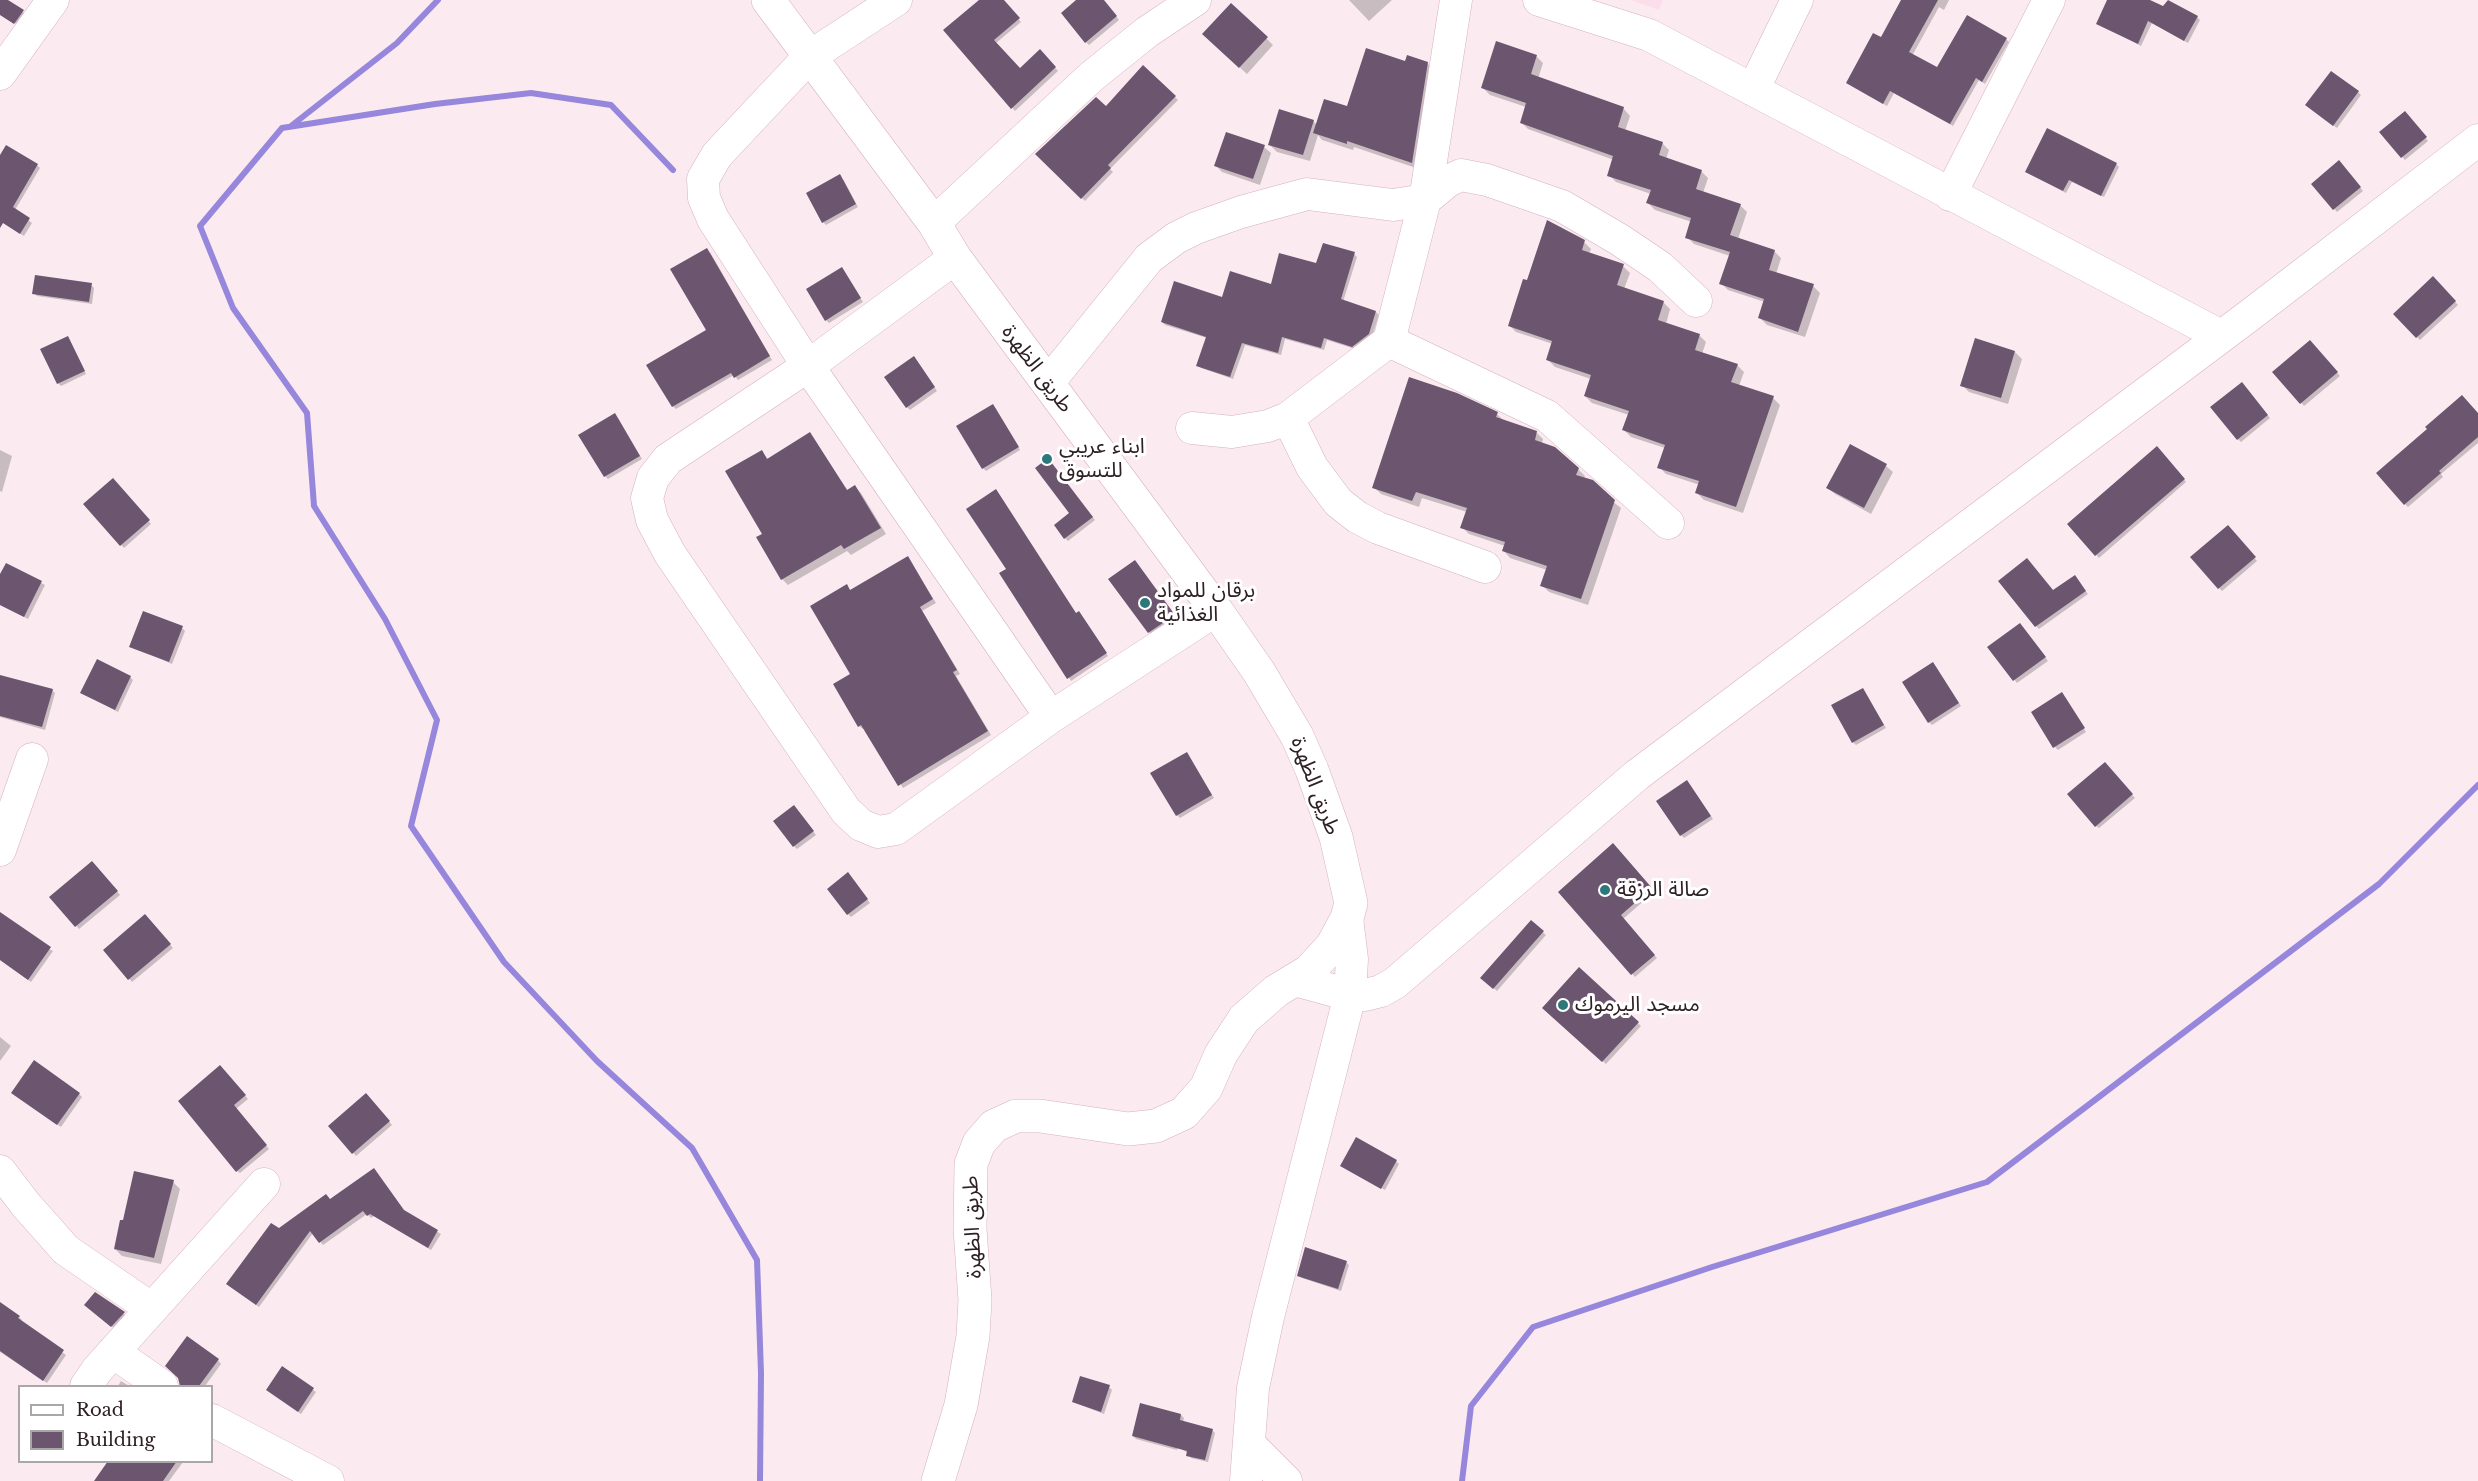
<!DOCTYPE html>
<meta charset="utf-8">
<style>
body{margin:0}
#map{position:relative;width:2478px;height:1481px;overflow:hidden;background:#fbebf1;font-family:"Libre Baskerville",serif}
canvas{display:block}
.legend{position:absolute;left:18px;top:1385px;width:195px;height:78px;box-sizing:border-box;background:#fff;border:2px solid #aba6a8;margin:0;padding:8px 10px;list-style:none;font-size:18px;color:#2e2025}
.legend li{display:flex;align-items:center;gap:12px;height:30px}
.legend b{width:30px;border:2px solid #aba6a8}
</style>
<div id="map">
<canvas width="2478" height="1481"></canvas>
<ul class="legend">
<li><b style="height:8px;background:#fff"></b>Road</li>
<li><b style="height:16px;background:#6c566f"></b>Building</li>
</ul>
</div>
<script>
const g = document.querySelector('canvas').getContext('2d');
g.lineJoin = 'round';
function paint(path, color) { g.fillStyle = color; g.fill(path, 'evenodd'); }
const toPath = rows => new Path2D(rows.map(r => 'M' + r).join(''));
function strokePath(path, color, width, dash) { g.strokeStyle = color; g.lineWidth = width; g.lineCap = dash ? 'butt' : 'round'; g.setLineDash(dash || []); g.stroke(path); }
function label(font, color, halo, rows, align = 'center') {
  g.font = font + ' "Libre Baskerville","Noto Sans Arabic",serif'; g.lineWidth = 6; g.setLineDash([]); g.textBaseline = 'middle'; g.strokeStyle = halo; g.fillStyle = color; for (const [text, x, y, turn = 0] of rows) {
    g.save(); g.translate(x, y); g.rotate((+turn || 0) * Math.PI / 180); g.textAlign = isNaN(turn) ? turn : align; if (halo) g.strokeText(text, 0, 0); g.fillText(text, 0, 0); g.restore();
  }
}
paint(toPath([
 [1631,0,1663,0,1659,10]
]), '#fbdee9');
paint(toPath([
 [0,0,5,0,26,14,18,25,0,14],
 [982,0,1003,0,1021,22,996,43,1020,70,1040,51,1058,71,1015,111,945,30],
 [1079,0,1103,0,1119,20,1089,45,1086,42],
 [1349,0,1392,0,1369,21],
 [1903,0,1949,0,1944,10,1939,7,1912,56,1937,69,2006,39,2009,42,1985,84,1979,80,1953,126,1894,93,1887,106,1847,83,1882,39],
 [2109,0,2146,0,2164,8,2197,17,2200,20,2188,43,2152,23,2141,46,2098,23],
 [1266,38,1273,45,1247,74,1211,41],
 [1536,56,1543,63,1538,79,1624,109,1630,116,1625,131,1662,143,1669,150,1666,159,1701,171,1708,178,1703,193,1740,205,1747,212,1738,239,1774,251,1781,258,1776,274,1813,286,1820,293,1805,337,1767,325,1760,318,1765,302,1728,290,1721,283,1730,256,1694,244,1687,237,1692,222,1655,210,1648,203,1651,194,1616,182,1609,175,1614,160,1528,129,1521,122,1526,107,1490,95,1483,88],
 [1427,63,1434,70,1419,169,1354,147,1353,150,1322,140,1318,135,1310,161,1277,152,1270,145,1313,121,1317,125],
 [1143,67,1178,100,1110,169,1113,172,1085,201,1037,154,1106,108],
 [2358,92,2361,95,2337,128,2310,108],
 [2408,116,2428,141,2405,160,2381,133],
 [1264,147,1271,153,1260,185,1222,172,1215,165],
 [0,158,37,165,40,168,15,210,32,223,24,236,0,221],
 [2116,164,2119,167,2104,197,2072,182,2066,193,2027,172],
 [2342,165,2363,191,2337,212,2313,184],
 [843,179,858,207,826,225,823,222],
 [1584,242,1591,249,1589,254,1623,266,1630,273,1624,289,1663,302,1670,309,1666,324,1699,335,1706,342,1702,354,1737,365,1744,372,1739,386,1773,398,1780,405,1743,513,1704,500,1697,493,1700,485,1666,474,1659,467,1665,448,1631,437,1624,430,1629,415,1592,403,1585,396,1591,379,1555,367,1548,360,1553,344,1516,332,1509,325,1528,282],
 [710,252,772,360,738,380,734,375,676,409,673,406,708,330],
 [1354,254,1357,257,1343,302,1376,312,1379,315,1372,337,1355,349,1327,340,1324,350,1285,339,1281,355,1245,345,1233,379,1201,368,1198,365,1207,338,1165,325,1162,322,1223,299,1272,286],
 [844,272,863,302,829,323,826,320],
 [2433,278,2458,305,2420,340,2395,314],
 [91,285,94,288,92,304,37,296,34,293],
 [68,338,86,374,61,386,58,383],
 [2313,345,2340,376,2304,406,2275,372],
 [2015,352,2022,359,2008,404,1969,392,1962,385],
 [917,361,937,391,910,410,907,407],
 [2244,387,2270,418,2241,442,2238,439],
 [996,409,1020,450,986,471,983,468],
 [1497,414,1505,422,1536,432,1543,439,1542,444,1578,469,1585,476,1584,479,1621,508,1588,605,1549,592,1542,585,1547,570,1510,558,1504,551,1505,546,1469,534,1462,527,1467,512,1422,498,1419,507,1381,494,1374,487],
 [2478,415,2478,443,2441,474,2443,477,2408,507,2405,504],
 [618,418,642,459,608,479,605,476],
 [810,434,848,491,855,487,861,493,886,534,851,555,847,551,788,585,782,579,764,534,762,452,769,460],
 [1850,446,1886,466,1893,472,1871,514,1835,494,1828,488],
 [2157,448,2186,482,2099,558,2069,524],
 [0,450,12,456,2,492,0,491],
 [1051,463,1095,520,1068,541,1065,538,1071,513],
 [112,480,151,524,124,548,85,504],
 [2228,527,2257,561,2222,591,2219,588],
 [908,558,936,603,922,611,960,674,956,676,991,735,903,788,865,728,863,729,859,726,852,674,846,586,851,591],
 [7,565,45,585,28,619,0,605,0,578],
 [1138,565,1177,619,1152,635,1149,632],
 [1008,569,1081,616,1108,656,1071,681],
 [2077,580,2088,594,2039,629,2036,626,2053,592],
 [182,628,185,631,172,664,131,646],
 [2023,628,2048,661,2017,683,1989,647],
 [1936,667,1961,706,1932,725,1929,722],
 [0,676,52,690,55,693,45,730,0,717],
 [130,677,133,680,118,712,82,693],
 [1863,689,1886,728,1856,745,1853,742],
 [2065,697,2086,732,2058,750,2055,747],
 [1187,754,1214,798,1180,818,1177,815],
 [2105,764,2135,798,2099,828,2096,826],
 [1690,785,1713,819,1684,838,1681,835],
 [797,810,816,835,797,849,794,846],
 [1613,845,1654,892,1623,919,1657,958,1635,977,1560,892],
 [95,865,120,895,79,929,51,897],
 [851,877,870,903,851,917,848,914],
 [148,919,173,948,132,982,105,950],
 [1531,922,1546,935,1497,991,1482,978],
 [0,925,53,951,31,982,0,960],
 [1579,969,1641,1026,1606,1064,1545,1008],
 [0,1037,11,1046,0,1061],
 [223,1069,248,1099,236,1109,269,1149,240,1173,237,1171],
 [79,1094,82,1097,61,1127,16,1096],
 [366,1095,392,1125,356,1156,330,1126],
 [1396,1161,1399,1164,1385,1190,1343,1166],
 [173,1182,180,1189,161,1264,122,1256,115,1249],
 [330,1201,405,1212,441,1234,431,1250,374,1216,371,1218,367,1214,323,1245,313,1233,259,1307,231,1287,279,1230],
 [1346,1262,1349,1265,1341,1291,1302,1278,1299,1275],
 [95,1294,127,1316,115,1329,89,1308],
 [0,1304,19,1317,22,1320,20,1322,66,1355,47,1383,0,1352],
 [218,1360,221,1364,205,1386,181,1386,179,1378],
 [283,1368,316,1392,301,1414,271,1392],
 [121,1381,129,1386,118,1386],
 [1109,1387,1112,1390,1104,1414,1073,1402],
 [1181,1415,1184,1418,1183,1422,1212,1430,1215,1433,1208,1462,1191,1458,1188,1453,1178,1447,1177,1450,1136,1439,1133,1436],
 [110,1462,183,1462,169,1481,96,1481]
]), '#0003');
strokePath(toPath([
 [291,126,397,43,438,0],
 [673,170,611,105,531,93,435,104,282,128,200,226,233,308,307,413,314,506,385,619,437,720,411,826,504,962,597,1061,692,1148,757,1260,761,1373,760,1481],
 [1462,1481,1471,1406,1533,1327,1712,1267,1987,1182,2379,884,2478,785]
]), '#9686dc', 6);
paint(toPath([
 [0,0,8,0,24,10,14,24,0,15],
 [979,0,1004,0,1020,18,994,40,1020,68,1040,49,1056,67,1011,109,943,30],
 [1076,0,1104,0,1117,16,1085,43,1061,13],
 [1901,0,1938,0,1909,52,1937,67,1967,15,2007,38,1982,82,1976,78,1950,124,1890,91,1883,104,1846,83,1873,33,1881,37],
 [2107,0,2150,0,2163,6,2168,0,2198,16,2184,41,2148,21,2138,44,2096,24],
 [1231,3,1268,37,1239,68,1202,34],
 [1496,41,1537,55,1531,74,1624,107,1618,127,1663,142,1659,155,1702,170,1696,189,1741,204,1730,235,1775,250,1769,270,1814,284,1798,332,1758,318,1764,299,1719,284,1730,252,1685,238,1691,218,1646,203,1651,190,1607,176,1613,156,1520,123,1526,103,1481,88],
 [1366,48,1405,61,1407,55,1428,62,1412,163,1347,141,1347,144,1313,133,1324,99,1347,106],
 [1143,65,1176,96,1108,165,1111,168,1081,199,1035,154,1096,97,1106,106],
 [2331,71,2359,91,2333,126,2305,105],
 [1279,109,1314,120,1303,155,1268,145],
 [2405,111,2427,137,2401,158,2379,132],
 [2047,128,2117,163,2101,196,2069,180,2063,191,2025,172],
 [1226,132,1265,145,1253,179,1214,166],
 [6,145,38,164,13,207,30,218,20,234,3,223,0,228,0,155],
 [2339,160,2361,187,2333,210,2311,184],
 [840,174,856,204,822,223,806,193],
 [1547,220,1585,240,1582,250,1624,264,1617,285,1664,301,1658,320,1700,334,1695,350,1738,364,1731,382,1774,396,1736,507,1695,493,1699,481,1657,468,1665,445,1622,430,1629,411,1584,396,1591,375,1546,360,1552,341,1508,326,1523,279,1527,280],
 [1323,243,1355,252,1341,299,1376,311,1369,334,1352,347,1324,338,1321,348,1282,337,1278,353,1242,343,1230,377,1196,366,1206,337,1161,322,1174,281,1222,297,1230,271,1271,284,1279,253,1316,263],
 [707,248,770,356,734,378,731,373,672,407,646,365,706,330,670,269],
 [842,267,861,298,825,321,806,289],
 [35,275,92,283,89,302,32,294],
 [2433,276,2456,301,2416,338,2393,314],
 [68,336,85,371,57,384,40,349],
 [1975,338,2015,351,2001,398,1960,386],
 [2310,340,2338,372,2300,404,2272,372],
 [914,356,935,387,906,408,884,377],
 [1409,377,1457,393,1498,412,1496,417,1537,431,1535,440,1555,447,1579,468,1576,475,1593,480,1615,500,1581,599,1540,586,1547,566,1502,551,1505,542,1460,528,1467,508,1416,492,1412,501,1372,488],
 [2242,382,2268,415,2237,440,2210,407],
 [2462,395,2478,413,2478,437,2439,471,2441,473,2404,505,2376,473,2427,429,2425,427],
 [993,404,1019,447,982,469,956,426],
 [615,413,640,456,604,477,578,435],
 [810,432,847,490,855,485,881,528,844,549,841,545,781,580,756,537,762,534,725,471,762,450,767,459],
 [1850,444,1887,464,1864,508,1826,488],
 [2157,446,2185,479,2095,556,2067,524],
 [1048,458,1093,517,1064,539,1054,525,1069,513,1035,468],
 [113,478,150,520,120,546,83,504],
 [996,489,1076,613,1079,611,1107,653,1067,679,999,573,1006,569,966,509],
 [2228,525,2256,557,2218,589,2190,557],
 [908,556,933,599,920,607,957,670,953,672,988,731,898,786,861,725,858,727,833,684,850,674,810,606,847,584,850,590],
 [2027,558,2053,590,2075,575,2086,591,2035,627,1998,581],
 [1135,560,1175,615,1148,633,1108,579],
 [6,563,42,581,24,617,0,605,0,574],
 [143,611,183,626,169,662,129,647],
 [2020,623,2046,657,2013,681,1987,647],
 [97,659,131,676,115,710,80,693],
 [1933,662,1959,703,1928,723,1902,682],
 [0,675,53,689,42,727,0,716],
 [1863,688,1884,725,1852,743,1831,705],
 [2062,692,2085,728,2053,748,2031,712],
 [1187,752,1212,795,1176,816,1150,773],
 [2105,762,2133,794,2095,827,2067,794],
 [1687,780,1711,816,1680,836,1656,801],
 [794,805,814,831,793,847,773,821],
 [1613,843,1652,888,1621,915,1655,955,1631,975,1558,892],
 [92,861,118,891,75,927,49,897],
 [848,872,868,899,847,915,827,889],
 [0,912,51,947,28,980,0,960],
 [145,914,171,944,128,980,103,950],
 [1531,920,1544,931,1493,989,1480,978],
 [1579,967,1639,1022,1602,1062,1542,1008],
 [34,1060,80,1093,57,1125,11,1093],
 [220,1065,246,1095,234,1105,267,1145,236,1172,178,1101],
 [366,1093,390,1121,352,1154,328,1126],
 [1356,1137,1397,1160,1381,1189,1340,1166],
 [374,1168,404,1210,438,1230,428,1248,370,1214,367,1216,363,1211,319,1243,310,1231,256,1305,226,1284,271,1223,279,1228,326,1194,330,1199],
 [134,1171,174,1180,154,1258,114,1249,120,1220,123,1220],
 [1305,1247,1347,1261,1338,1289,1297,1276],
 [95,1292,125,1312,111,1327,84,1305],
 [0,1302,20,1316,18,1318,64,1350,43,1381,0,1351],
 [187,1336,219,1359,199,1386,180,1386,178,1378,165,1366],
 [282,1366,314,1388,298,1412,266,1390],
 [1080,1376,1110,1385,1101,1412,1072,1402],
 [1140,1403,1181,1414,1180,1420,1213,1429,1205,1460,1186,1456,1187,1451,1132,1436],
 [108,1461,177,1461,163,1481,94,1481]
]), '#6c566f');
const minor = toPath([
 [896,0,809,57,717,155,703,179,704,198,713,219,808,366,1051,717],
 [1539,0,1649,35,2221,336],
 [0,74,53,0],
 [1753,90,1797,0],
 [1950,195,2049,0],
 [934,223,1091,77,1147,32,1195,0],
 [955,258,808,366,668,459,653,478,647,498,652,520,670,554,846,811,861,825,878,832,896,829,1051,717,1216,610],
 [1389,341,1547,416,1668,523],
 [1048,383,1149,258,1176,238,1196,228,1241,212,1307,194,1393,205,1425,200,1456,0],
 [1288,418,1312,467,1338,502,1357,517,1378,528,1485,567],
 [1192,428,1232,432,1268,426,1288,418,1389,341,1425,200,1448,181,1461,175,1487,180,1562,206,1620,240,1660,267,1696,301],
 [0,850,32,759],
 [1295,980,1350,995,1365,995,1381,991,1395,983,1637,775,2250,315,2478,140],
 [0,1171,26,1205,66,1250,152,1309],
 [113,1352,162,1386],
 [86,1386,97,1370,264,1184],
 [212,1420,328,1481],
 [1249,1444,1286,1481],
 [1246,1481,1253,1388,1268,1317,1350,995,1352,959,1347,918]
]);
const major = toPath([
 [768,0,934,223,955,258,1216,610,1259,672,1297,736,1312,770,1336,837,1351,903,1347,918,1332,946,1309,971,1276,991,1244,1019,1221,1054,1206,1088,1184,1113,1156,1126,1128,1129,1040,1116,1016,1116,994,1126,979,1143,971,1164,970,1229,975,1300,973,1336,961,1405,938,1481]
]);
strokePath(minor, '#d5b0bf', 33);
strokePath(major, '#d5b0bf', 34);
strokePath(minor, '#fff', 32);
strokePath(major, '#fff', 33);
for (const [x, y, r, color] of [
 [1047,459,6,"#2e787b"],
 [1145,603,6,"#2e787b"],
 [1605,890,6,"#2e787b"],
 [1563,1005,6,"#2e787b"]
]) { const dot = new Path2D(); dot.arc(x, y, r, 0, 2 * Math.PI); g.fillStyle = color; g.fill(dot); strokePath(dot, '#fff', 2); }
label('21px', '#2e2025', '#fff', [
 ["طريق الظهرة",1037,369,53],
 ["طريق الظهرة",1315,786,69],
 ["طريق الظهرة",973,1227,-92]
]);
label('21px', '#2e2025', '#fff', [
 ["ابناء عريبي",1059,447],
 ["للتسوق",1059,471],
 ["برقان للمواد",1157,591],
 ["الغذائية",1157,615],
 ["صالة الرزقة",1617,890],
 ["مسجد اليرموك",1575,1005]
], 'left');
</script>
